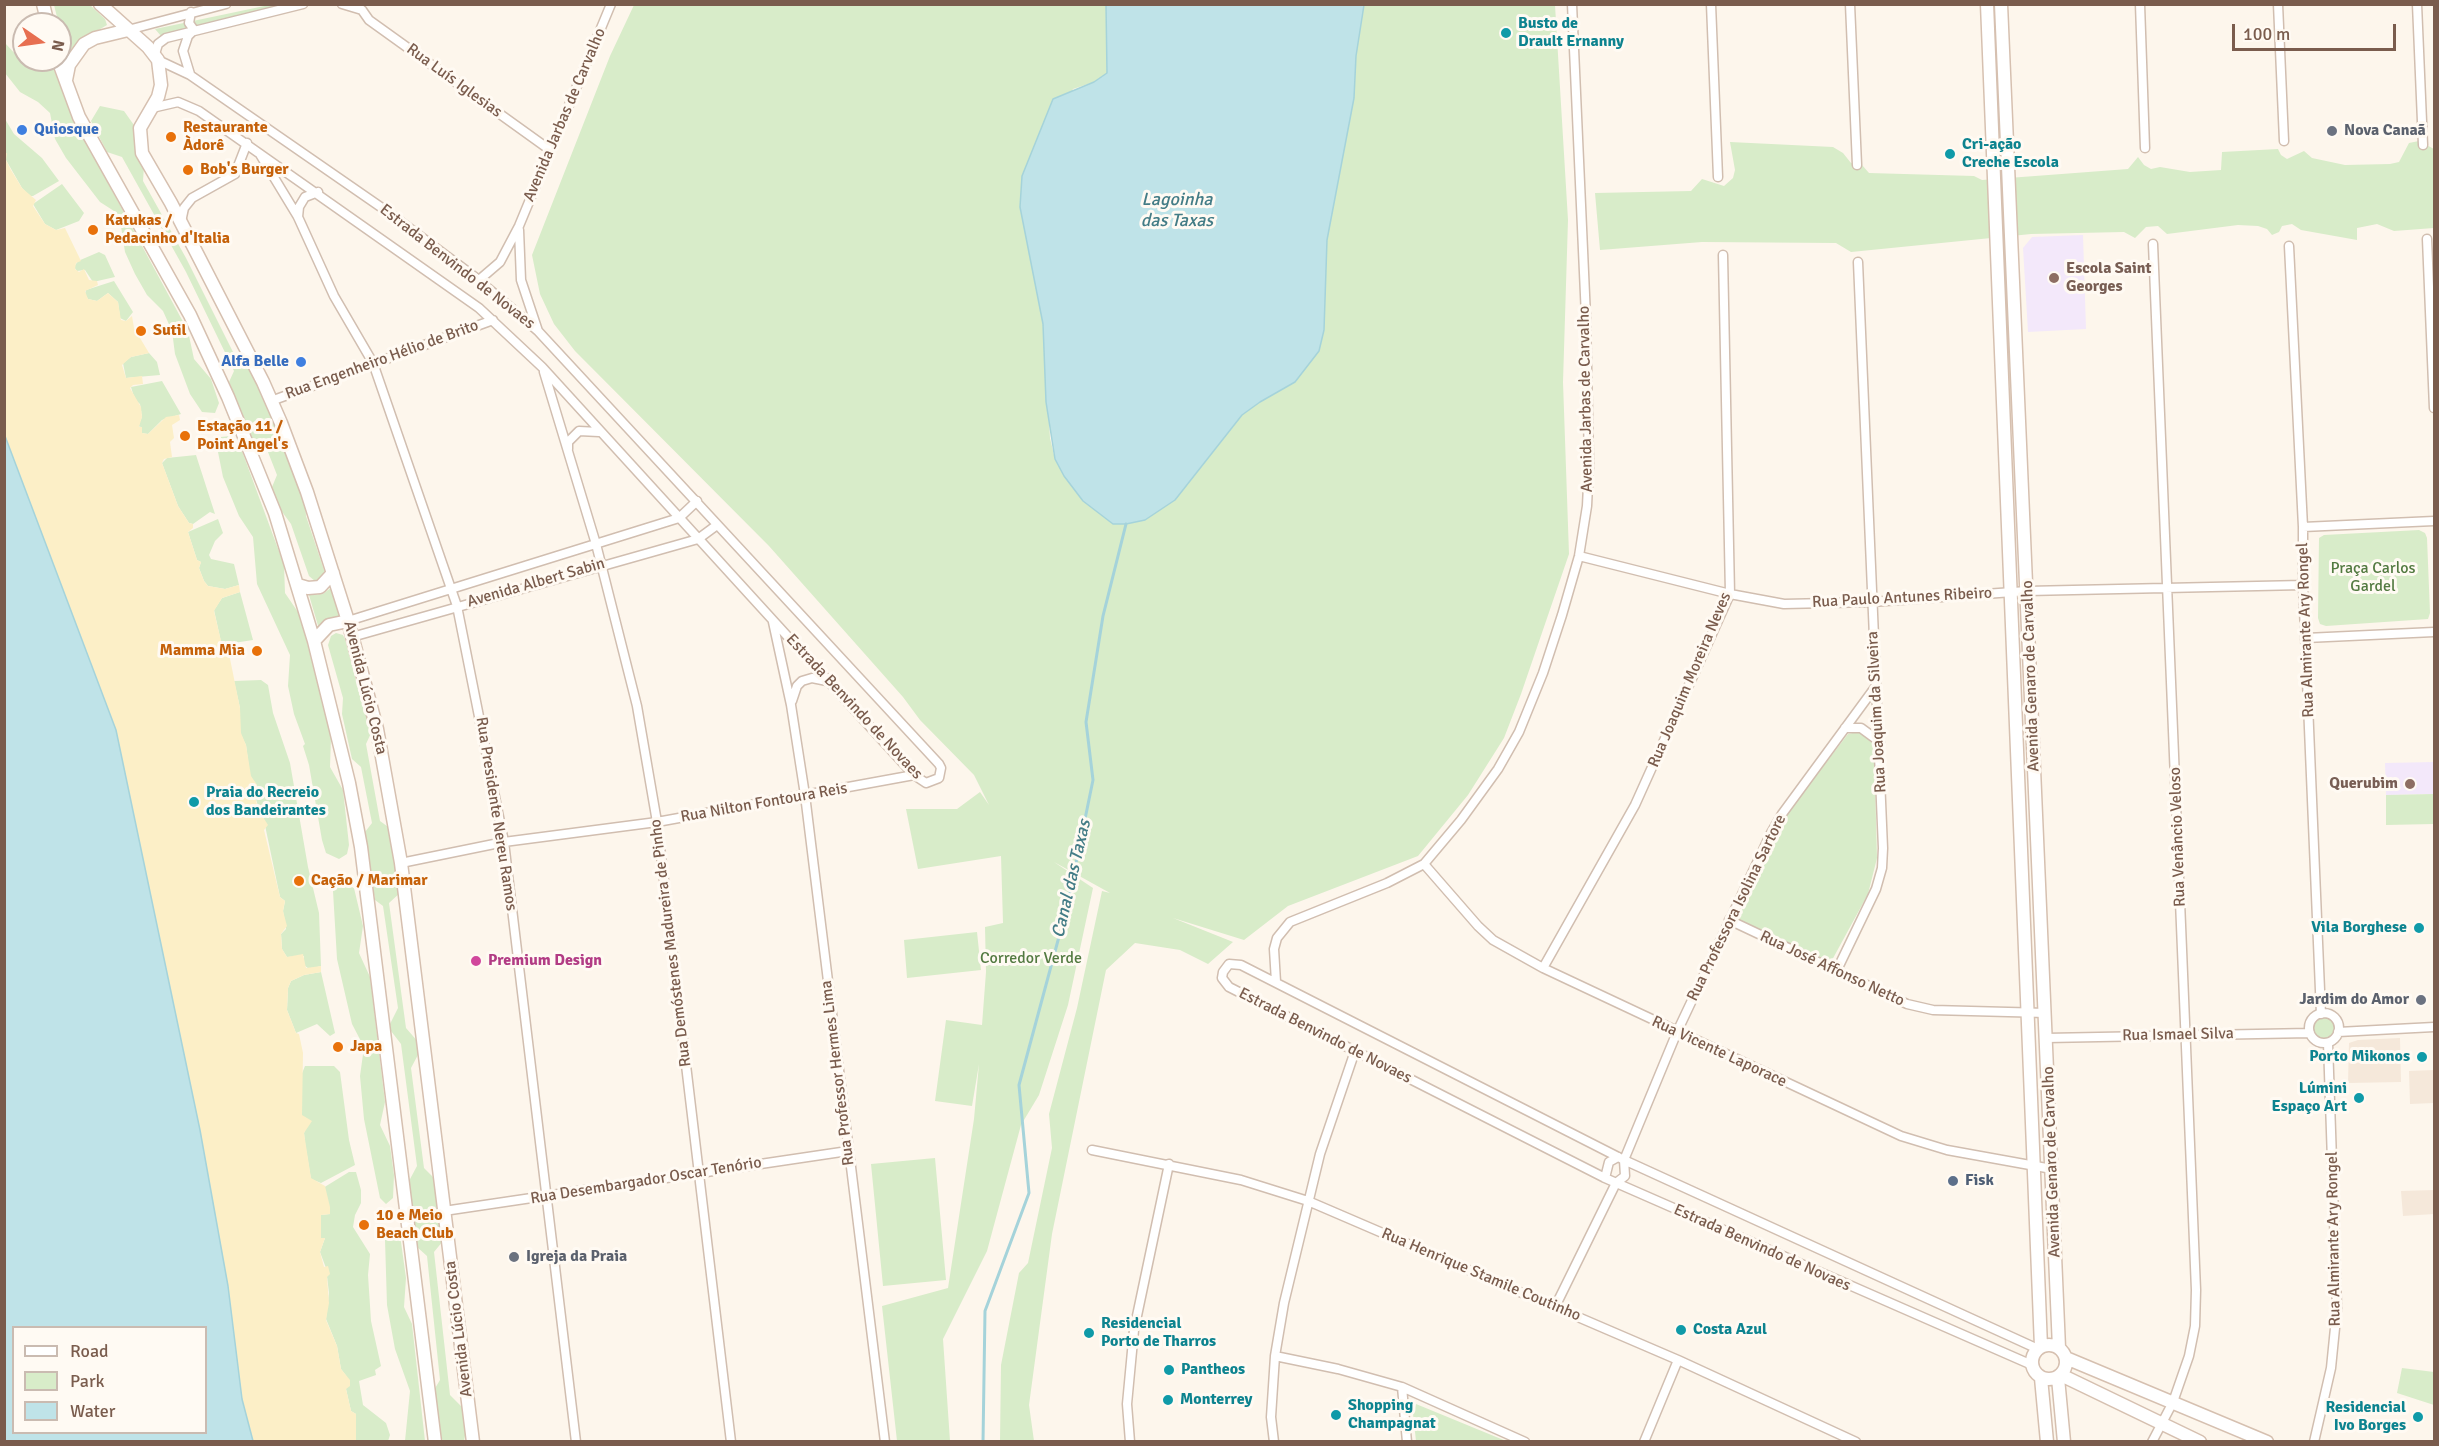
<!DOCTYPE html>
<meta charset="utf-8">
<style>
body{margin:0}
#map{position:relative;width:2439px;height:1446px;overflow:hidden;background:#fdf6ec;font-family:Signika,sans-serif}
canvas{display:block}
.frame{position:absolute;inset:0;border:6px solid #7a5c4d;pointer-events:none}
.legend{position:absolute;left:12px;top:1326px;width:195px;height:108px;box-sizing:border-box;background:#fffaf3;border:2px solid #cabbb1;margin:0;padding:8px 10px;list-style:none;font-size:18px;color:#7a5c4d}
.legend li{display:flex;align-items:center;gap:12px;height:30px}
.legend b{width:30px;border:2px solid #cabbb1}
.north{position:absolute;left:12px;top:12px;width:60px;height:60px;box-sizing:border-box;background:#fffaf3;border:2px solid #cabbb1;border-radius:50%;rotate:103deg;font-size:16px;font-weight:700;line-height:24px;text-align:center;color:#7a5c4d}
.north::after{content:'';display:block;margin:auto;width:21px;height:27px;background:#e76f51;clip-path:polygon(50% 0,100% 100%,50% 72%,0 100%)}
.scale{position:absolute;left:2232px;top:24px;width:164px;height:27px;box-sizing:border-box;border:3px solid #7a5c4d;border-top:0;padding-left:8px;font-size:18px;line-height:21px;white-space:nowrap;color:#7a5c4d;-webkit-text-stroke:4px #fffaf3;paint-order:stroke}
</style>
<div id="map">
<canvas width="2439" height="1446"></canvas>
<div class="frame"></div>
<ul class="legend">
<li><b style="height:8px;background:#fff"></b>Road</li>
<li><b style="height:16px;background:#d8ecc9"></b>Park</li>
<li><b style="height:16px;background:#bfe3e8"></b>Water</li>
</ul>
<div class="north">N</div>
<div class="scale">100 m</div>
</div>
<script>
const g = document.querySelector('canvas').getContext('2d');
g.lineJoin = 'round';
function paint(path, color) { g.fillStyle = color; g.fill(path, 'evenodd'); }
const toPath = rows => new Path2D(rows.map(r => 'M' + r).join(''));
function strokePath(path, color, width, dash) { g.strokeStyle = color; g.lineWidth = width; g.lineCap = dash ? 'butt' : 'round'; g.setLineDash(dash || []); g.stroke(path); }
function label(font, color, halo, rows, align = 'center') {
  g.font = font + ' Signika,sans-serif'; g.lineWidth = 6; g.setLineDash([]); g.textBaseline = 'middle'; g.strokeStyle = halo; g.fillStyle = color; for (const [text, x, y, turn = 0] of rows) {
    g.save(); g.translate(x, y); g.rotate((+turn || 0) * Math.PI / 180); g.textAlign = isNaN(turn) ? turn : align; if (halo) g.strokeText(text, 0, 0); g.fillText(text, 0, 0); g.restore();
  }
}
paint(toPath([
 [2400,1038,2401,1082,2348,1083,2349,1043,2358,1040],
 [2434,1070,2434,1103,2410,1104,2409,1071],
 [2434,1190,2434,1214,2403,1216,2401,1191]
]), '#f5e8da');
paint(toPath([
 [2083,235,2086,329,2028,332,2023,248,2032,237],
 [2434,762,2434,794,2386,795,2385,763]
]), '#f3e8fa');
paint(toPath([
 [54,5,90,5,105,19,107,25,80,41,73,52,69,52,65,49],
 [269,5,296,5,161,36,155,29],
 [634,5,1106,5,1107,73,1094,82,1073,89,1020,207,1043,324,1050,438,1055,459,1175,500,1242,415,1260,402,1295,382,1324,330,1327,240,1354,98,1356,56,1364,5,1555,5,1568,220,1563,382,1569,554,1521,694,1504,738,1468,795,1418,856,1288,906,1244,940,1173,918,1233,942,1208,964,1180,950,1135,943,1106,970,1052,1234,1029,1405,1034,1441,1000,1441,1001,1365,1019,1273,1028,1263,1052,1148,1049,1114,1077,1008,1102,891,1110,893,1054,862,1093,888,1068,1005,1039,1095,1021,1125,987,1251,943,1339,950,1441,897,1441,882,1306,948,1288,974,1119,979,1064,972,1106,935,1101,946,1020,982,1025,986,972,985,927,1003,923,1001,856,918,869,906,809,957,809,980,792,989,805,974,775,920,720,903,697,769,546,575,351,554,324,540,294,532,255,610,56],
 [5,43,20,59,50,61,81,133,188,331,194,359,211,379,219,403,215,413,202,412,190,394,175,354,172,331,163,311,147,295,135,274,125,252,120,220,114,211,100,202,66,158,55,139,50,113,38,102,20,92,5,73],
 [100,106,124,111,136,128,144,166,143,181,186,258,241,368,252,369,305,500,306,516,325,573,322,580,316,582,309,576,291,524,280,509,272,487,277,475,266,447,255,445,229,382,234,371,186,272,122,157,107,152,91,121],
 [5,119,14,134,42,158,59,181,33,196,29,196,22,188,6,160],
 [2419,141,2434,149,2434,228,2394,231,2377,224,2357,228,2357,240,2301,230,2292,224,2282,226,2279,232,2272,235,2267,229,2258,226,2238,225,2167,234,2158,226,2146,227,2135,238,2124,232,2031,234,1851,252,1836,243,1702,242,1600,250,1595,193,1691,191,1702,179,1724,186,1733,178,1735,170,1730,142,1833,147,1843,153,1851,163,1862,165,1869,173,1974,176,1982,180,2128,169,2138,157,2144,165,2151,169,2160,167,2190,172,2221,170,2222,152,2278,149,2281,155,2287,159,2304,151,2312,158,2345,165,2390,164,2399,162,2409,143],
 [62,184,84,213,79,221,56,230,45,224,33,204],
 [99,252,105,255,115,277,93,282,85,270,77,271,74,267,78,261],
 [114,281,133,312,126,321,120,318,118,302,108,293,97,301,88,299,85,294,86,290],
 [149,353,157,362,160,375,126,378,123,363,131,357],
 [162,381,181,414,162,420,148,434,141,433,141,427,138,426,142,417,140,404,135,400,131,387],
 [231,436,242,451,284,565,285,593,300,615,331,737,330,767,343,790,349,845,347,854,339,859,326,853,322,840,309,765,303,746,305,744,294,714,288,686,290,655,257,584,253,537,239,516,223,477,216,442,221,437],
 [196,455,215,514,210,512,193,524,189,523,178,506,162,463,167,458],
 [218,519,223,533,215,541,209,555,211,559,234,564,239,585,225,589,208,586,204,581,199,568,201,562,197,560,188,532],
 [2419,530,2425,533,2427,538,2430,613,2428,619,2326,626,2320,624,2318,618,2319,538,2324,535],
 [333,586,344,618,319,629,309,595,323,594],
 [240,592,253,640,227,644,221,642,214,610,222,598],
 [336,633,343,635,345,639,359,692,368,708,372,731,366,744,380,821,391,829,401,892,389,903,406,1028,419,1043,420,1051,411,1068,424,1168,435,1179,443,1241,434,1252,450,1395,463,1408,466,1431,464,1441,443,1441,439,1433,434,1390,440,1380,427,1256,417,1247,409,1181,417,1166,401,1044,391,1031,390,1024,398,1008,383,906,375,900,365,832,372,823,361,767,352,759,342,714,343,698,328,645,331,636],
 [261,680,268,685,273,713,290,763,308,867,319,913,321,966,309,969,304,965,304,956,287,957,282,949,281,934,286,929,283,911,285,901,280,897,262,811,259,809,255,796,257,785,250,776,246,745,240,733,240,708,234,681],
 [1862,731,1874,741,1877,858,1868,894,1831,962,1737,920,1785,816,1848,734],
 [2434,794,2434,824,2386,825,2386,795],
 [342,883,354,888,363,926,359,953,370,977,385,1102,380,1125,390,1146,394,1175,393,1198,386,1204,380,1198,364,1119,360,1076,364,1047,352,1024,337,959,333,891],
 [977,932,981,970,907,978,904,940],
 [321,972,335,1033,330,1036,317,1024,296,1033,287,1010,288,988,291,981,304,975],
 '2313 1028a11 11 0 1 1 22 0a11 11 0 1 1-22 0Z',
 [305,1066,334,1066,340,1072,349,1140,355,1165,321,1183,311,1179,305,1143,304,1133,309,1120,302,1116,301,1076],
 [935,1158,946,1280,883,1286,871,1164],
 [349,1172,356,1172,361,1190,361,1203,355,1215,353,1227,370,1254,368,1275,371,1321,381,1366,375,1370,376,1375,359,1381,363,1405,386,1423,390,1435,388,1441,356,1441,356,1414,351,1411,346,1389,347,1377,341,1369,337,1346,326,1319,329,1293,326,1268,320,1252,325,1238,321,1238,321,1215,330,1214,323,1188],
 [389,1231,399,1235,401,1242,406,1278,404,1307,412,1324,425,1441,405,1441,410,1391,395,1349,387,1305,385,1240],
 [2402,1368,2434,1372,2434,1405,2397,1393],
 [1416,1404,1506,1441,1416,1441,1413,1414]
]), '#d8ecc9');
paint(toPath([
 [7,153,6,160,11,170,22,188,36,200,33,206,45,224,56,230,65,228,81,261,76,263,75,269,79,272,84,269,89,280,97,281,98,285,85,291,88,299,97,301,108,293,118,302,121,320,126,321,132,316,134,328,149,353,131,357,122,365,126,378,142,376,143,384,133,385,130,388,141,407,142,417,139,427,142,427,142,433,148,434,166,417,179,415,180,420,172,425,174,438,170,442,172,457,164,459,162,463,178,506,189,523,193,524,193,528,188,532,197,560,201,562,199,568,204,581,208,586,225,589,239,585,240,592,222,598,214,611,221,641,227,644,240,708,241,733,246,745,251,776,257,785,255,796,258,809,268,825,264,830,280,897,285,901,283,911,287,926,281,934,282,949,287,957,303,954,306,968,321,966,321,972,304,975,291,981,288,988,287,1010,296,1033,299,1034,303,1053,302,1115,312,1121,304,1133,311,1178,325,1186,330,1207,330,1214,321,1215,321,1238,325,1238,320,1252,324,1267,328,1266,330,1274,327,1277,329,1303,326,1320,337,1346,341,1369,350,1380,350,1386,346,1389,351,1411,356,1414,356,1441,253,1441,242,1399,228,1286,200,1130,116,730,5,436,4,154]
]), '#fcefc7');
const water = toPath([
 [1106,5,1364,5,1356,56,1354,98,1327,240,1324,330,1319,351,1295,382,1260,402,1242,415,1175,500,1145,520,1126,524,1113,524,1083,501,1064,476,1055,459,1046,402,1043,324,1020,207,1022,176,1053,99,1094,82,1107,73,1106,5],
 [5,436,116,730,200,1130,228,1286,242,1399,253,1441,5,1441,5,436],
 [14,1328,206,1328,206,1432,14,1432,14,1328]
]);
paint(water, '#bfe3e8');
strokePath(water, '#a5d3da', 1.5);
strokePath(toPath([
 [983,1442,985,1311,1029,1193,1019,1085,1067,907,1093,780,1086,722,1103,616,1126,524]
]), '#a5d3da', 3);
const street = toPath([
 [342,4,362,10],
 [1711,4,1718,177],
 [1850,4,1857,165],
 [2140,4,2145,148],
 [2278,4,2284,141],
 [2417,4,2423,145],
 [362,10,369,20,550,150],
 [128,30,226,4],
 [155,54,158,44,166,38,303,4],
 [190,74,183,51,188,36,194,30,189,23,191,12],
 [152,108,178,102,199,111,479,308,542,367,914,775,926,783,939,778,941,768,939,764,538,331,476,278,385,210,190,75,158,60],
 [261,156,298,217,334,296,373,363,457,606,504,842,576,1442],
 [298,217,299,207,305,197,318,192],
 [181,222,184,208,192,198,235,174,247,143],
 [519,230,521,280,538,331],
 [2427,239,2434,408],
 [2289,246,2303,527,2303,585,2321,1014],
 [479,280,500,262,519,226,611,4],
 [544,372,596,544,637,706,657,822,731,1442],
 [271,401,493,320],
 [568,449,568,442,579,431,599,432],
 [2303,527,2434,521],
 [1579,556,1730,594,1784,604,1872,602,2027,591,2303,585],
 [348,621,679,518,697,501],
 [773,622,791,705,805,795,885,1442],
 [352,637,698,539,717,525],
 [2306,638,2434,632],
 [792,701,797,686,802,681,812,678,827,681],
 [1845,728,1861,728,1880,742],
 [401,863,504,842,657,822,914,775],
 [1424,864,1478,926,1493,940,1543,968,1901,1136,1947,1150,2052,1169],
 [1729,920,1907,1004,1933,1010,2046,1013],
 [1543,968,1635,805,1730,594,1723,255],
 [1836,972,1876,889,1882,868,1883,848,1858,262],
 [1276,982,1274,949,1277,938,1290,922,1387,883,1424,864,1461,820,1498,769,1519,732,1543,673,1562,615,1579,556,1587,506,1589,465,1586,317,1572,4],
 '2309 1028a15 15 0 1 1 30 0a15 15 0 1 1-30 0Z',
 [2338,1032,2434,1027],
 [2046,1038,2310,1033],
 [1092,1150,1241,1180,1308,1201,1678,1360,1856,1442],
 [1605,1178,1609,1162,1618,1157],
 [444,1211,848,1151],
 [1555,1307,1616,1183,1625,1176,1624,1160,1677,1032,1771,833,1782,814,1876,686],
 [1275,1356,1338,1369,1402,1387,1525,1442],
 [2032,1365,1605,1178,1229,987,1222,978,1223,972,1229,964,1241,965,1624,1160,2038,1349],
 [1402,1387,1407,1442],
 [1130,1442,1127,1404,1134,1330,1169,1164],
 [1274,1442,1271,1417,1275,1356,1284,1303,1320,1154,1355,1051],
 [1644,1442,1678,1360],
 [2152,1442,2173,1402,2189,1356,2195,1326,2196,1290,2153,244],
 [2314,1442,2331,1368,2337,1308,2328,1043]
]);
const secondary = toPath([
 [43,4,48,24],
 [100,4,148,47,158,60,161,85,158,97,140,128,142,153,171,203,263,382,281,423,307,492,348,621,377,729,401,863,473,1442],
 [1987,4,2041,1347],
 [2001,4,2059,1348],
 [58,60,79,117,190,315,228,397,275,513,314,641,349,783,361,847,435,1442],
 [66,80,69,65,84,44,95,38,128,30],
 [298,585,308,588,320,587,333,573],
 [314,641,329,625,348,621],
 '2032 1362a17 17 0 1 1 34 0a17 17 0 1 1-34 0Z',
 [2066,1358,2267,1442],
 [2061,1375,2200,1442],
 [2041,1378,2047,1442],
 [2058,1378,2064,1442]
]);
strokePath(street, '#d1beb0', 11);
strokePath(secondary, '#d6c0b0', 15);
strokePath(street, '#fff', 8);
strokePath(secondary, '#fff', 12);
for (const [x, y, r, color] of [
 [1506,33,6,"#0f9aa8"],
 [22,130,6,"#3f7fe0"],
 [2332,131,6,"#6b7280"],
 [171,137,6,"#e8710a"],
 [1950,154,6,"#0f9aa8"],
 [188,170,6,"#e8710a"],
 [93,230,6,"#e8710a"],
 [2054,278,6,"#8d6e63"],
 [141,331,6,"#e8710a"],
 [301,362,6,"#3f7fe0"],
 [185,436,6,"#e8710a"],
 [257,651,6,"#e8710a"],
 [2410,784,6,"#8d6e63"],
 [194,802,6,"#0f9aa8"],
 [299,881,6,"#e8710a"],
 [2419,928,6,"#0f9aa8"],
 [476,961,6,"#d1479c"],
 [2421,1000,6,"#6b7280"],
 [338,1047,6,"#e8710a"],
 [2422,1057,6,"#0f9aa8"],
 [2359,1098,6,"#0f9aa8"],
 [1953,1181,6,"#5c6f8a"],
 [364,1225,6,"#e8710a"],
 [514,1257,6,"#6b7280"],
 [1681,1330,6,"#0f9aa8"],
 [1089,1333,6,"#0f9aa8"],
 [1169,1370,6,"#0f9aa8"],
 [1168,1400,6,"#0f9aa8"],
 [1336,1415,6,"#0f9aa8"],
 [2418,1417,6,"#0f9aa8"]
]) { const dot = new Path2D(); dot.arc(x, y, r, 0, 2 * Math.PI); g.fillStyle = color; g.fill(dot); strokePath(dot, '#fffaf3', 2); }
label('bold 16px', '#0d838f', '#fffaf3', [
 ["Busto de",1518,24],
 ["Drault Ernanny",1518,42],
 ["Cri-ação",1962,145],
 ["Creche Escola",1962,163],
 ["Praia do Recreio",206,793],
 ["dos Bandeirantes",206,811],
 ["Vila Borghese",2407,928,"right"],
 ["Porto Mikonos",2410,1057,"right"],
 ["Lúmini",2347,1089,"right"],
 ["Espaço Art",2347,1107,"right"],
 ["Residencial",1101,1324],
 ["Porto de Tharros",1101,1342],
 ["Costa Azul",1693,1330],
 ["Pantheos",1181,1370],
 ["Monterrey",1180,1400],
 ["Shopping",1348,1406],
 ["Champagnat",1348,1424],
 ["Residencial",2406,1408,"right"],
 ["Ivo Borges",2406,1426,"right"]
], 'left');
label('16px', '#7a5c4d', '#fffaf3', [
 ["Rua Luís Iglesias",454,81,36],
 ["Avenida Jarbas de Carvalho",565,115,-67],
 ["Estrada Benvindo de Novaes",457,267,38],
 ["Rua Engenheiro Hélio de Brito",382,360,-20],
 ["Avenida Jarbas de Carvalho",1586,399,-91],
 ["Avenida Albert Sabin",536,583,-16],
 ["Rua Paulo Antunes Ribeiro",1902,598,-3],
 ["Rua Almirante Ary Rongel",2306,630,-92],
 ["Avenida Genaro de Carvalho",2031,676,-92],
 ["Rua Joaquim Moreira Neves",1690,680,-67],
 ["Avenida Lúcio Costa",365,688,76],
 ["Estrada Benvindo de Novaes",854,707,47],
 ["Rua Joaquim da Silveira",1877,712,-93],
 ["Rua Nilton Fontoura Reis",764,803,-10],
 ["Rua Presidente Nereu Ramos",496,814,81],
 ["Rua Venâncio Veloso",2178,837,-92],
 ["Rua Professora Isolina Sartore",1737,908,-64],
 ["Rua Demóstenes Madureira de Pinho",671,943,-97],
 ["Rua José Affonso Netto",1832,969,25],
 ["Rua Ismael Silva",2178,1035,-1],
 ["Estrada Benvindo de Novaes",1325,1036,27],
 ["Rua Vicente Laporace",1719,1052,25],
 ["Rua Professor Hermes Lima",838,1073,-97],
 ["Avenida Genaro de Carvalho",2052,1162,-92],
 ["Rua Desembargador Oscar Tenório",646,1181,-9],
 ["Rua Almirante Ary Rongel",2334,1239,-91],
 ["Estrada Benvindo de Novaes",1762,1248,24],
 ["Rua Henrique Stamile Coutinho",1481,1275,23],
 ["Avenida Lúcio Costa",459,1329,-97]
]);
label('bold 16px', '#c56008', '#fffaf3', [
 ["Restaurante",183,128],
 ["Àdorê",183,146],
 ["Bob's Burger",200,170],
 ["Katukas /",105,221],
 ["Pedacinho d'Italia",105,239],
 ["Sutil",153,331],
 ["Estação 11 /",197,427],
 ["Point Angel's",197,445],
 ["Mamma Mia",245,651,"right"],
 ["Cação / Marimar",311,881],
 ["Japa",350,1047],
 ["10 e Meio",376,1216],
 ["Beach Club",376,1234]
], 'left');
label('bold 16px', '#366cbe', '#fffaf3', [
 ["Quiosque",34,130],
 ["Alfa Belle",289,362,"right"]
], 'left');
label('bold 16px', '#5b616d', '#fffaf3', [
 ["Nova Canaã",2344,131],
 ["Jardim do Amor",2409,1000,"right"],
 ["Igreja da Praia",526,1257]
], 'left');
label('bold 16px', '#785e54', '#fffaf3', [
 ["Escola Saint",2066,269],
 ["Georges",2066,287],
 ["Querubim",2398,784,"right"]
], 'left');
label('16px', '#537a41', '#fffaf3', [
 ["Praça Carlos",2373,569],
 ["Gardel",2373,587],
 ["Corredor Verde",1031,959]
]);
label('bold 16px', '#b23c85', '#fffaf3', [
 ["Premium Design",488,961]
], 'left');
label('bold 16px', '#4e5e75', '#fffaf3', [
 ["Fisk",1965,1181]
], 'left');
label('italic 18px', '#437c86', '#fffaf3', [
 ["Lagoinha",1177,200],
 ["das Taxas",1177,221],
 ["Canal das Taxas",1072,879,-77]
]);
</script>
